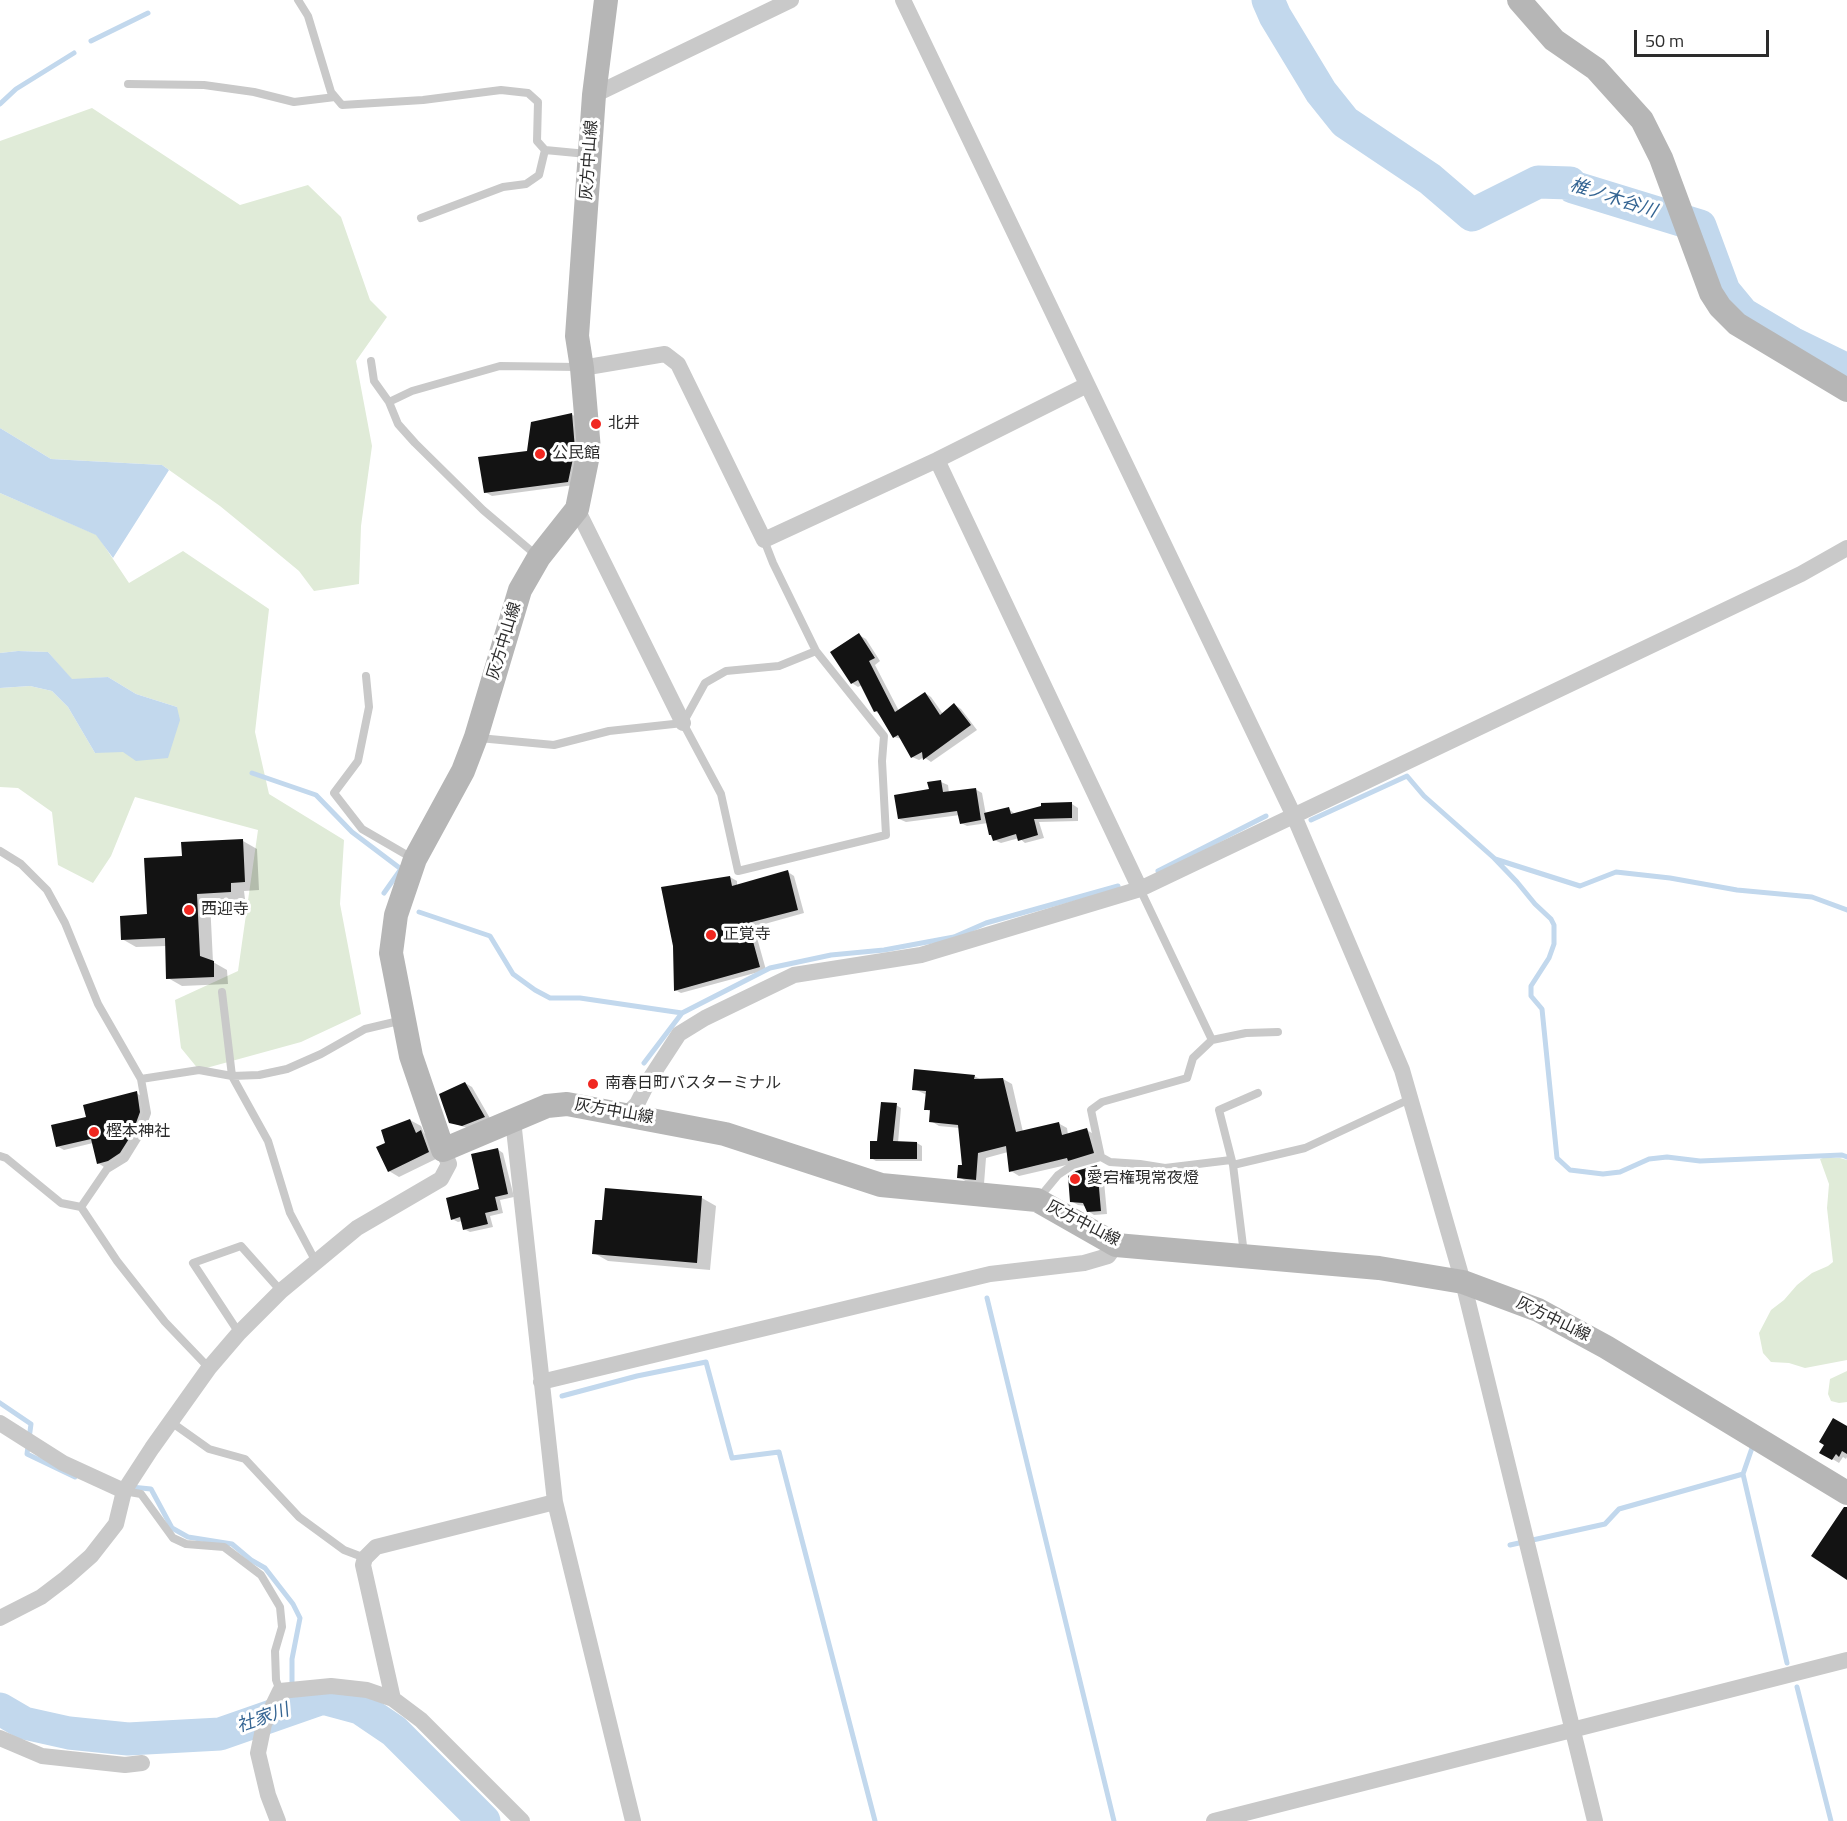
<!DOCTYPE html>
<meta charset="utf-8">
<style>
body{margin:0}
#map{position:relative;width:1847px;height:1821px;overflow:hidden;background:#fff;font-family:"Titillium Web",sans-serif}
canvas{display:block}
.scale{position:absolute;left:1634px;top:30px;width:135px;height:27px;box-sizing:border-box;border:3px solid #2c2c2c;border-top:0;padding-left:8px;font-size:18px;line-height:21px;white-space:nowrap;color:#2c2c2c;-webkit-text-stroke:4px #fff;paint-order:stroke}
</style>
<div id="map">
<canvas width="1847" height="1821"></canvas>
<div class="scale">50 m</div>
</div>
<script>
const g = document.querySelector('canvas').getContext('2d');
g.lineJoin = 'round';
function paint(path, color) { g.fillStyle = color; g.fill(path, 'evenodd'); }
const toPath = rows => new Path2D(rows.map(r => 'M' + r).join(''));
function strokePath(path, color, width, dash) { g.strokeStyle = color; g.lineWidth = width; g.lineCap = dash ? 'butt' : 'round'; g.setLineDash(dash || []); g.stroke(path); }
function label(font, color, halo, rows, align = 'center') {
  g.font = font + ' "Titillium Web","Noto Sans JP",sans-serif'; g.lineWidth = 6; g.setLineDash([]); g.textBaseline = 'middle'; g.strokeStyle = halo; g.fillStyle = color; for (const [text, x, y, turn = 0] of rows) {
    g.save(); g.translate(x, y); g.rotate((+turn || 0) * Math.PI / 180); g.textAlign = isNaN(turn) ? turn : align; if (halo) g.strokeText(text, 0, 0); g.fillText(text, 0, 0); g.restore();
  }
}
paint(toPath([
 [92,108,240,205,308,185,341,217,370,300,387,317,356,361,372,446,361,526,359,584,314,591,299,571,264,542,220,506,162,465,51,459,0,428,0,141],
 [0,493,97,535,129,583,183,551,269,609,255,732,269,794,344,840,340,904,361,1014,301,1042,199,1070,181,1048,175,1000,238,971,258,830,135,797,111,856,93,883,58,865,52,812,18,788,0,787,0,688,30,686,52,691,68,707,95,753,177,707,136,694,108,677,72,680,48,652,18,651,0,653],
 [1823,1158,1840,1158,1847,1160,1847,1360,1805,1368,1789,1363,1771,1362,1763,1353,1759,1333,1771,1310,1784,1300,1797,1285,1812,1273,1828,1266,1833,1262,1827,1208,1829,1184,1820,1159],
 [1847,1371,1847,1402,1839,1403,1831,1401,1828,1394,1830,1379]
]), '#e0ebd8');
paint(toPath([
 [0,428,51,459,162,465,169,470,113,558,96,535,0,493],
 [18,651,48,652,72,679,108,677,136,694,177,707,180,720,168,758,136,761,123,752,95,753,68,707,52,691,30,686,0,688,0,653]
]), '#c2d8ed');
paint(toPath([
 [571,414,578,418,581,453,574,485,492,496,485,492],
 [859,635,866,639,880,661,875,665,899,711,925,693,931,697,943,714,955,705,961,709,977,730,931,762,924,757,919,760,912,757,902,739,894,737,881,715,875,711,862,685,858,687,852,683],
 [941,782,948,785,949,793,975,789,982,793,986,815,1009,809,1015,814,1072,804,1078,808,1078,821,1039,822,1044,838,1025,843,1019,838,1001,843,994,840,988,823,967,826,961,823,960,815,906,822,899,819],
 [243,841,257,849,259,890,244,891,245,899,210,901,213,962,227,970,228,984,182,986,168,978,166,946,136,947,122,939,148,916,183,857],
 [788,872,794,876,804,913,754,927,766,970,681,993,675,990,730,877,737,881,737,886],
 [974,1076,982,1080,1003,1079,1012,1084,1023,1132,1058,1123,1067,1128,1068,1135,1087,1130,1095,1135,1101,1157,1019,1176,1011,1171,1008,1152,986,1158,984,1184,967,1182,959,1177,963,1167,960,1128,939,1126,931,1121,932,1113,926,1109,927,1095,914,1089],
 [465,1083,472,1087,491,1120,470,1129,450,1122],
 [136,1093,143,1097,146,1117,127,1157,104,1167,98,1163,93,1143,64,1150,57,1146,87,1118],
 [896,1105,901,1108,898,1143,917,1143,922,1146,922,1161,876,1161,871,1158],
 [410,1120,421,1126,424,1133,431,1138,438,1158,399,1177,389,1171,387,1143],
 [497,1149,503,1153,514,1197,500,1200,503,1213,490,1216,493,1227,470,1232,464,1229,462,1221,458,1222,452,1219,481,1190],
 [1097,1166,1103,1170,1107,1214,1094,1215,1088,1211,1086,1206,1078,1205,1071,1201],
 [606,1190,702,1198,716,1206,710,1270,608,1261,594,1253,603,1222],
 [1847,1427,1847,1457,1846,1459,1843,1457,1839,1463,1821,1452,1826,1444]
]), '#0003');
strokePath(toPath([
 [91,41,148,13],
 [0,104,16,89,74,53],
 [252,773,316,795,352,832,401,869,384,893],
 [1311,820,1407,776,1424,796,1494,858,1517,882,1535,904,1551,919,1554,925,1554,944,1549,958,1531,986,1531,996,1542,1009,1557,1158,1570,1170,1603,1174,1620,1172,1649,1159,1667,1157,1700,1161,1842,1155,1847,1157],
 [1495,859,1580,886,1616,872,1670,878,1737,890,1812,897,1847,910],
 [1158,871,1266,816],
 [419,912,490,936,513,974,535,990,550,998,580,998,682,1013],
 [644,1063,682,1013,770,968,831,955,884,950,954,937,986,923,1118,886],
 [987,1298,1114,1821],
 [562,1396,637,1376,706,1362,732,1458,779,1452,875,1821],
 [0,1403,31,1424,27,1454,75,1477],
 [1752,1448,1743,1474,1787,1663],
 [131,1487,151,1489,172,1528,188,1537,232,1544,251,1560,265,1568,293,1604,300,1618,292,1659,292,1707],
 [1510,1545,1605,1524,1619,1509,1743,1474],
 [1797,1687,1831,1821]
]), '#c2d8ed', 5);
strokePath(toPath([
 [1268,0,1275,16,1321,92,1345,122,1430,179,1472,215,1538,182,1570,183,1573,187,1700,226,1724,291,1743,314,1792,343,1847,370],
 [0,1709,24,1723,69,1733,128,1739,220,1734,323,1698,360,1708,394,1731,484,1821]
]), '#c2d8ed', 33);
paint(toPath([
 [572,413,575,449,568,482,484,493,478,457,527,451,531,422],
 [859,633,875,658,869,661,895,712,925,692,940,715,954,703,971,725,923,760,922,752,911,758,898,735,893,738,877,711,874,712,858,680,851,684,830,652],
 [941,780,943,792,976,788,981,820,960,824,957,811,898,819,894,795,929,789,927,782],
 [1072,802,1072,818,1034,819,1038,835,1018,841,1016,834,993,841,991,835,989,835,984,813,1009,807,1011,814,1041,806,1041,803],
 [243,839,245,882,231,883,231,892,197,894,200,956,214,961,214,977,166,979,165,938,121,940,120,916,147,914,144,858,182,856,181,842],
 [788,870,798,910,748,923,760,967,674,991,673,946,661,887,730,876,732,886],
 [914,1069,975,1075,974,1079,1003,1078,1016,1132,1059,1122,1062,1135,1087,1128,1094,1153,1068,1161,1067,1158,1009,1172,1006,1146,978,1153,976,1180,957,1178,958,1165,962,1165,958,1125,929,1122,930,1110,924,1110,926,1091,912,1090],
 [465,1082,485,1117,462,1126,449,1123,439,1094],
 [137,1091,140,1112,132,1134,120,1153,108,1161,97,1164,91,1139,56,1147,51,1125,86,1117,83,1105],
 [881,1102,897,1103,893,1141,917,1142,917,1159,870,1159,870,1141,877,1141],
 [410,1119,416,1133,421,1130,429,1152,388,1172,376,1147,385,1143,381,1130],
 [498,1148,508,1194,495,1197,498,1210,485,1213,488,1224,463,1230,460,1217,451,1220,446,1198,479,1189,471,1154],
 [1097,1165,1101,1211,1087,1212,1083,1203,1070,1202,1068,1176,1076,1171],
 [605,1188,702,1196,697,1263,592,1254,595,1220,602,1220],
 [1833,1418,1847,1426,1847,1454,1842,1451,1839,1457,1836,1454,1832,1460,1819,1453,1824,1445,1819,1442],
 [1844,1507,1847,1507,1847,1580,1811,1556]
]), '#131313');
strokePath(toPath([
 [298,0,308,16,331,92,342,105,423,100,501,90,528,93,538,102,537,141,545,150,587,154],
 [128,84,204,85,254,92,294,102,335,97],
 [421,218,503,187,526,184,539,175,545,150],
 [371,361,374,381,389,402,398,424,415,443,483,510,536,555],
 [389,402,412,391,500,366,578,367],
 [366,676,369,707,358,761,334,793,362,829,412,858],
 [683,723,721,794,738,871,886,835,882,761,884,736,816,651,773,563,764,540],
 [683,723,705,683,726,671,779,666,816,651],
 [479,738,554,745,609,731,683,723],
 [0,851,21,864,47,890,65,923,98,1004,141,1079,147,1113,138,1137,125,1158,107,1169,81,1207],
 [222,992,232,1076,268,1141,290,1213,316,1262],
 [1212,1040,1246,1033,1278,1032],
 [141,1079,199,1070,232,1076,259,1075,287,1069,321,1054,365,1029,403,1020],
 [0,1156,6,1158,61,1203,81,1207,117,1261,165,1322,209,1368],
 [1101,1157,1110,1162,1140,1164,1165,1168,1231,1160],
 [1233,1165,1219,1110,1258,1093],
 [1039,1198,1058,1175,1073,1165,1101,1157,1091,1110,1102,1102,1187,1078,1193,1058,1212,1040,1140,889],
 [1244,1254,1233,1165,1305,1148,1410,1099],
 [239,1333,193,1263,241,1246,281,1291],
 [171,1422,209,1449,245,1459,299,1517,344,1550,365,1558],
 [124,1491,141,1494,173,1538,186,1544,224,1547,261,1575,280,1607,282,1627,275,1651,276,1680,280,1691]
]), '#c9c9c9', 8);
strokePath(toPath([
 [903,0,1294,816,1402,1070,1463,1282,1595,1821],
 [594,95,791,0],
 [582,368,665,354,678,364,764,540,937,460,1087,385],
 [937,460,1140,889],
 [577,509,683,723],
 [627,1114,637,1104,649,1080,679,1034,705,1018,794,975,921,955,1140,889,1801,574,1847,548],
 [513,1120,555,1502,633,1821],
 [541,1382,990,1274,1084,1263,1108,1256,1116,1245],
 [0,1423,63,1463,124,1491],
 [0,1618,41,1597,66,1578,91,1556,116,1524,124,1491,152,1448,209,1368,239,1333,281,1291,357,1228,441,1179,449,1164,443,1150],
 [393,1699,363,1565,365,1558,376,1547,555,1502],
 [0,1738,42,1756,125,1765,142,1763],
 [278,1821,268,1795,258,1753,264,1724,280,1691,331,1686,367,1690,393,1699,421,1720,522,1821],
 [1214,1821,1847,1660]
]), '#c9c9c9', 16);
strokePath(toPath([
 [606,0,594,95,577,336,582,368,589,450,577,509,539,557,520,590,476,737,463,771,415,859,396,915,391,953,411,1056,443,1150,547,1106,567,1104,725,1134,881,1185,1037,1200,1116,1245,1379,1268,1463,1282,1538,1310,1606,1347,1847,1493],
 [1519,0,1554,40,1596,69,1642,120,1661,158,1711,293,1720,307,1737,324,1847,390]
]), '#b6b6b6', 24);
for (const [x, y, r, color] of [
 [596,424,6,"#f02720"],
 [540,454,6,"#f02720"],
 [189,910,6,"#f02720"],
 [711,935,6,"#f02720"],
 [593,1084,6,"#f02720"],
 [94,1132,6,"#f02720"],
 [1075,1179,6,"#f02720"]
]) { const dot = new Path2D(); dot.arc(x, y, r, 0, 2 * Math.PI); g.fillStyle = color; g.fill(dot); strokePath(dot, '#fff', 2); }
label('16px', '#2c2c2c', '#fff', [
 ["灰方中山線",590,160,-86],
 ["灰方中山線",505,641,-73],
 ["灰方中山線",614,1112,10],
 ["灰方中山線",1083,1224,27],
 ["灰方中山線",1553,1320,26]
]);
label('16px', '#2c2c2c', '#fff', [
 ["北井",608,424],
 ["公民館",552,454],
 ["西迎寺",201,910],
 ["正覚寺",723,935],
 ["南春日町バスターミナル",605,1084],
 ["樫本神社",106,1132],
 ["愛宕権現常夜燈",1087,1179]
], 'left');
label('italic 18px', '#356593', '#fff', [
 ["椎ノ木谷川",1613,199,18],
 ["社家川",263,1719,-19]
]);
</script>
